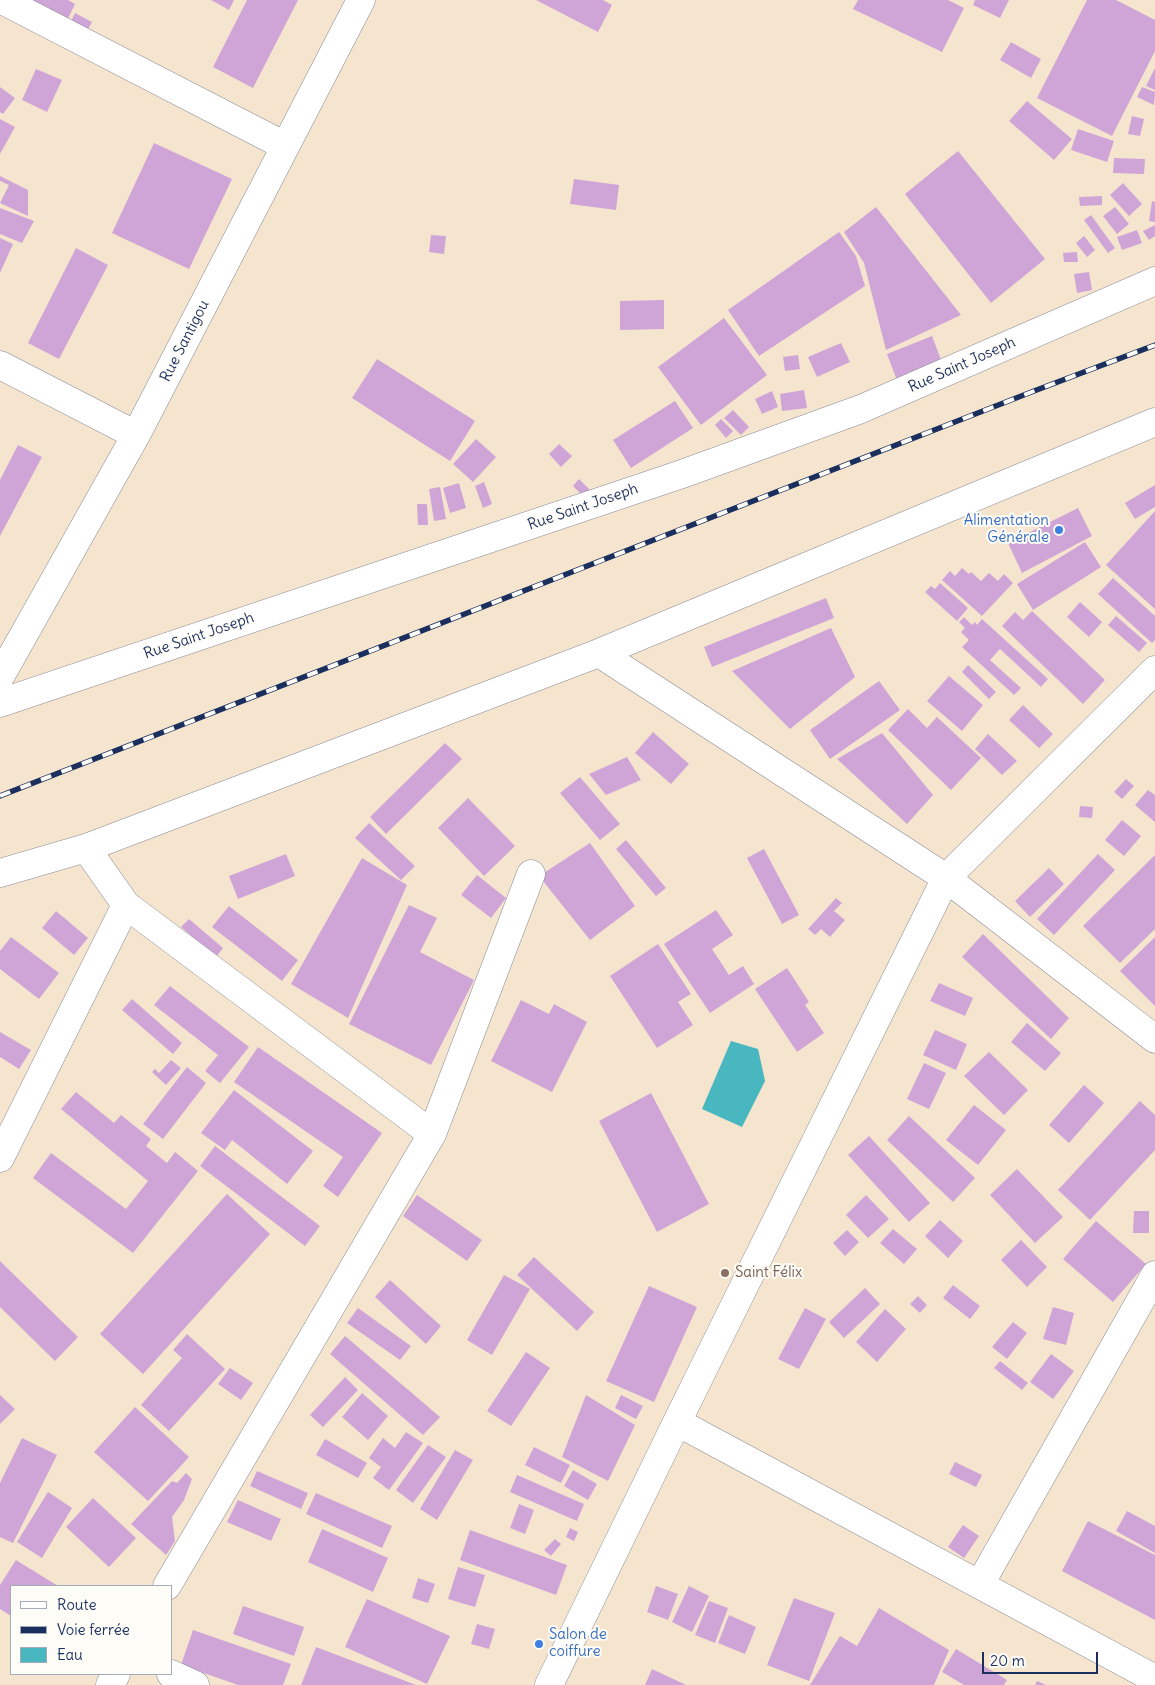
<!DOCTYPE html>
<meta charset="utf-8">
<style>
body{margin:0}
#map{position:relative;width:1155px;height:1685px;overflow:hidden;background:#f6e5ce;font-family:Delius,sans-serif}
canvas{display:block}
.legend{position:absolute;left:10px;top:1585px;width:162px;height:90px;box-sizing:border-box;background:#fdfcf7;border:1px solid #a3aaba;margin:0;padding:6px 9px;list-style:none;font-size:15px;color:#1b2f5e}
.legend li{display:flex;align-items:center;gap:10px;height:25px}
.legend b{width:25px;border:1px solid #a3aaba}
.scale{position:absolute;left:982px;top:1652px;width:116px;height:22px;box-sizing:border-box;border:2px solid #1b2f5e;border-top:0;padding-left:6px;font-size:15px;line-height:18px;white-space:nowrap;color:#1b2f5e;-webkit-text-stroke:4px #fdfcf7;paint-order:stroke}
</style>
<div id="map">
<canvas width="1155" height="1685"></canvas>
<ul class="legend">
<li><b style="height:6px;background:#fff"></b>Route</li>
<li><b style="height:6px;background:#1b2f5e"></b>Voie ferrée</li>
<li><b style="height:14px;background:#48b7c0"></b>Eau</li>
</ul>
<div class="scale">20 m</div>
</div>
<script>
const g = document.querySelector('canvas').getContext('2d');
g.lineJoin = 'round';
function paint(path, color) { g.fillStyle = color; g.fill(path, 'evenodd'); }
const toPath = rows => new Path2D(rows.map(r => 'M' + r).join(''));
function strokePath(path, color, width, dash) { g.strokeStyle = color; g.lineWidth = width; g.lineCap = dash ? 'butt' : 'round'; g.setLineDash(dash || []); g.stroke(path); }
function label(font, color, halo, rows, align = 'center') {
  g.font = font + ' Delius,sans-serif'; g.lineWidth = 4; g.setLineDash([]); g.textBaseline = 'middle'; g.strokeStyle = halo; g.fillStyle = color; for (const [text, x, y, turn = 0] of rows) {
    g.save(); g.translate(x, y); g.rotate((+turn || 0) * Math.PI / 180); g.textAlign = isNaN(turn) ? turn : align; if (halo) g.strokeText(text, 0, 0); g.fillText(text, 0, 0); g.restore();
  }
}
paint(toPath([
 [731,1041,758,1049,765,1081,742,1127,702,1109]
]), '#48b7c0');
paint(toPath([
 [15,0,68,0,75,4,65,25],
 [211,0,234,0,229,10],
 [247,0,298,0,253,88,213,67],
 [536,0,603,0,612,5,598,32],
 [858,0,948,0,964,8,942,52,853,9],
 [975,0,1009,0,1000,18,973,5],
 [1087,0,1116,0,1155,20,1155,51,1112,136,1037,98],
 [75,13,92,22,86,33,69,25],
 [1011,42,1041,59,1031,78,1000,60],
 [1155,68,1155,90,1146,86],
 [36,69,62,80,47,112,22,100],
 [0,87,15,98,3,114,0,112],
 [1142,87,1155,92,1154,105,1137,97],
 [1027,101,1072,139,1054,160,1009,121],
 [1132,116,1144,119,1140,136,1128,134],
 [0,119,15,127,0,154],
 [1078,129,1114,141,1107,162,1071,150],
 [154,143,232,179,189,269,112,233],
 [958,151,1045,259,991,303,905,194],
 [1114,158,1145,159,1144,174,1113,173],
 [0,176,28,190,28,216,0,203,9,185,0,181],
 [574,179,619,185,616,210,570,204],
 [1123,183,1142,204,1129,216,1110,195],
 [1102,196,1102,205,1080,206,1079,197],
 [1152,201,1155,202,1155,222,1149,221],
 [876,207,961,315,886,350,864,263,844,232],
 [1115,207,1129,224,1117,234,1103,216],
 [0,208,34,221,22,243,0,234],
 [1091,215,1115,248,1108,253,1084,220],
 [1155,225,1155,236,1149,240,1143,231],
 [1137,230,1142,243,1122,250,1117,237],
 [839,232,856,256,865,286,759,356,728,310],
 [431,235,446,236,444,254,429,252],
 [1084,236,1095,250,1087,257,1076,243],
 [0,238,13,244,0,273],
 [76,248,108,265,59,359,28,343],
 [1077,252,1078,262,1064,262,1063,253],
 [1089,272,1092,290,1077,293,1074,274],
 [664,300,664,329,620,330,620,301],
 [724,318,767,375,701,425,658,367],
 [932,336,943,365,898,383,887,354],
 [841,343,850,362,817,377,808,357],
 [798,355,800,369,785,371,783,357],
 [377,359,475,421,450,461,352,398],
 [804,390,807,408,782,411,780,394],
 [772,391,778,407,762,414,755,399],
 [675,401,693,428,631,468,613,440],
 [733,410,749,427,741,435,724,418],
 [721,419,733,431,726,438,715,425],
 [476,439,496,457,473,482,453,464],
 [559,444,572,456,561,467,549,454],
 [18,445,42,457,0,536,0,480],
 [579,479,590,490,584,497,573,486],
 [484,482,492,504,483,508,475,486],
 [459,483,466,508,450,513,443,488],
 [1155,485,1155,507,1135,519,1125,503],
 [440,487,446,519,434,521,429,489],
 [417,504,427,504,428,525,418,525],
 [1078,508,1092,536,1022,573,1008,543],
 [1155,511,1155,609,1106,565],
 [1085,542,1101,567,1033,610,1017,584],
 [962,568,969,574,971,572,981,581,989,573,998,581,1004,574,1013,583,982,616,942,580,950,571,955,576],
 [1113,578,1155,616,1155,640,1152,643,1098,594],
 [940,583,968,608,957,621,925,592,931,586,935,589],
 [826,598,834,618,712,667,704,647],
 [1080,602,1102,622,1089,637,1067,617],
 [1032,611,1105,680,1083,704,1002,626,1015,612,1023,620],
 [1116,616,1147,643,1139,652,1108,625],
 [964,617,972,625,975,622,977,625,982,619,1048,679,1041,687,1000,649,990,660,1021,688,1014,695,962,647,969,640,961,632,965,628,959,622],
 [831,628,855,677,790,729,732,671],
 [968,665,996,692,989,699,962,672],
 [949,676,983,705,962,731,927,701],
 [879,681,900,710,830,759,810,730],
 [1023,705,1053,734,1039,748,1009,720],
 [908,709,927,728,937,717,981,758,951,790,888,730],
 [653,732,689,764,671,784,635,753],
 [882,733,933,795,907,824,837,759],
 [988,734,1017,761,1002,775,975,749],
 [445,743,462,759,386,834,370,817],
 [627,757,641,780,606,795,589,774],
 [580,777,620,824,600,840,560,793],
 [1126,779,1134,786,1122,799,1114,792],
 [1148,790,1155,795,1155,822,1135,805],
 [468,798,515,846,484,876,438,828],
 [1080,806,1093,807,1092,818,1079,817],
 [1122,820,1141,836,1124,856,1105,840],
 [369,823,415,866,401,880,355,838],
 [626,840,666,888,656,896,616,849],
 [590,843,635,906,590,940,539,876],
 [764,849,799,915,782,924,747,858],
 [286,854,295,876,238,899,229,876],
 [1098,854,1115,870,1054,935,1037,919],
 [1155,855,1155,929,1120,963,1083,926],
 [362,858,407,885,348,1018,291,984],
 [1049,868,1064,884,1030,917,1015,901],
 [477,875,506,898,491,918,461,895],
 [836,898,842,903,834,911,845,920,830,937,821,929,815,935,808,929],
 [409,905,437,918,420,952,474,980,431,1065,349,1024],
 [229,906,298,960,282,981,212,927],
 [716,910,733,935,712,949,729,975,743,966,754,984,710,1013,664,944],
 [56,911,88,938,74,955,42,928],
 [189,919,223,948,216,957,181,927],
 [983,934,1069,1018,1051,1039,962,957],
 [11,937,59,973,39,999,0,969,0,951],
 [1155,937,1155,1006,1120,971],
 [658,944,691,994,678,1002,693,1025,657,1048,610,976],
 [787,968,809,1002,805,1005,824,1033,797,1052,755,989],
 [939,983,973,998,965,1016,930,1001],
 [170,986,249,1047,220,1083,205,1071,218,1055,154,1005],
 [132,999,182,1043,173,1054,122,1010],
 [521,1000,549,1014,554,1004,587,1022,552,1092,491,1061],
 [1027,1023,1061,1053,1045,1071,1011,1042],
 [935,1030,967,1044,956,1070,923,1055],
 [0,1032,31,1050,19,1069,0,1057],
 [258,1047,382,1133,338,1197,323,1186,343,1157,234,1082],
 [989,1052,1028,1090,1004,1115,964,1076],
 [171,1060,181,1068,166,1085,152,1072,155,1069,159,1073],
 [924,1063,946,1073,929,1109,907,1099],
 [187,1067,206,1083,163,1139,143,1124],
 [1084,1085,1104,1103,1069,1143,1049,1125],
 [234,1090,313,1151,287,1184,232,1140,225,1150,201,1133],
 [76,1092,114,1123,121,1115,151,1139,146,1146,167,1163,175,1152,198,1171,133,1253,33,1178,51,1153,126,1209,148,1181,61,1109],
 [651,1093,709,1204,657,1232,599,1121],
 [1140,1101,1155,1115,1155,1150,1090,1220,1058,1190],
 [974,1105,1006,1130,978,1165,946,1140],
 [909,1116,975,1178,953,1202,887,1140],
 [869,1136,930,1203,909,1222,848,1155],
 [215,1146,320,1226,305,1246,200,1166],
 [1017,1169,1063,1217,1035,1243,990,1195],
 [227,1194,270,1234,143,1374,100,1334],
 [417,1195,482,1240,467,1261,403,1216],
 [866,1195,889,1219,868,1238,846,1215],
 [1134,1211,1149,1211,1149,1233,1133,1233],
 [940,1220,963,1241,948,1258,925,1236],
 [1096,1221,1146,1264,1113,1302,1063,1259],
 [893,1229,917,1249,904,1264,880,1243],
 [847,1230,859,1242,845,1256,833,1243],
 [1021,1240,1047,1267,1027,1287,1001,1260],
 [534,1257,594,1312,577,1331,517,1275],
 [0,1261,78,1337,55,1361,0,1307],
 [504,1275,530,1289,492,1355,467,1340],
 [390,1280,441,1326,426,1344,375,1297],
 [953,1285,980,1306,970,1319,943,1298],
 [649,1286,697,1307,654,1402,606,1381],
 [865,1288,880,1304,844,1338,829,1322],
 [918,1296,927,1305,920,1313,910,1304],
 [1053,1307,1074,1313,1066,1345,1043,1339],
 [358,1308,411,1346,400,1360,347,1323],
 [805,1308,826,1319,799,1369,778,1359],
 [885,1309,906,1329,877,1362,856,1342],
 [1013,1322,1027,1333,1007,1359,992,1347],
 [187,1334,225,1369,169,1431,141,1405,182,1358,173,1350],
 [345,1336,440,1417,423,1435,330,1354],
 [526,1352,550,1368,511,1426,487,1411],
 [1051,1354,1074,1371,1053,1399,1030,1382],
 [1000,1361,1028,1383,1022,1390,994,1368],
 [230,1368,253,1383,241,1400,218,1384],
 [345,1377,358,1390,323,1427,310,1415],
 [362,1393,388,1416,368,1440,342,1417],
 [0,1395,15,1409,0,1424],
 [586,1395,635,1425,608,1481,562,1457],
 [621,1395,643,1406,636,1419,615,1408],
 [135,1407,189,1457,148,1501,94,1452],
 [406,1432,423,1443,389,1490,373,1478,381,1467,369,1458,383,1438,395,1448],
 [22,1438,57,1455,13,1543,0,1537,0,1483],
 [325,1439,367,1463,358,1478,316,1455],
 [428,1445,446,1457,413,1503,396,1490],
 [534,1447,570,1465,561,1483,525,1465],
 [455,1450,473,1460,437,1520,420,1509],
 [955,1462,982,1475,976,1487,949,1474],
 [573,1470,597,1484,588,1500,564,1486],
 [257,1471,308,1493,301,1509,250,1486],
 [186,1473,192,1479,184,1500,172,1517,175,1541,166,1555,131,1524,172,1481,177,1483],
 [517,1475,584,1504,577,1521,510,1492],
 [48,1492,72,1508,42,1558,17,1542],
 [316,1493,392,1526,382,1548,306,1514],
 [93,1498,136,1538,109,1567,66,1527],
 [238,1500,281,1519,271,1541,227,1522],
 [519,1504,534,1510,525,1534,510,1528],
 [1127,1511,1155,1526,1155,1553,1116,1531],
 [1088,1521,1155,1555,1155,1620,1062,1571],
 [963,1525,979,1536,964,1558,948,1547],
 [570,1528,578,1532,574,1541,566,1537],
 [322,1529,388,1558,373,1592,308,1562],
 [470,1530,567,1565,556,1595,460,1560],
 [555,1539,561,1544,551,1556,544,1550],
 [16,1560,58,1586,11,1586,11,1616,0,1609,0,1585],
 [458,1567,485,1575,475,1607,448,1599],
 [418,1578,435,1584,428,1603,412,1598],
 [656,1586,678,1594,668,1620,647,1612],
 [689,1586,709,1596,692,1632,672,1622],
 [794,1598,835,1613,809,1681,767,1665],
 [367,1599,450,1636,427,1684,345,1647],
 [709,1601,728,1608,715,1643,695,1635],
 [243,1606,304,1627,294,1656,233,1634],
 [879,1608,949,1650,934,1685,810,1685,840,1636,857,1646],
 [729,1615,756,1627,745,1654,718,1643],
 [477,1624,495,1629,489,1649,471,1644],
 [193,1630,291,1664,283,1685,238,1685,181,1665],
 [316,1647,416,1685,301,1685],
 [956,1649,1007,1680,1004,1685,964,1685,942,1672],
 [652,1669,686,1685,645,1685],
 [1037,1681,1046,1685,1035,1685]
]), '#cfa5d7');
const minor = toPath([
 [2,0,285,146],
 [0,365,136,435],
 [599,653,946,878,1155,1039],
 [0,677,136,435,361,0],
 [0,703,682,474,861,409,1155,281],
 [86,848,126,905,432,1134],
 [0,873,86,848,599,653,1155,422],
 [0,1158,126,905],
 [677,1422,1155,1679],
 [980,1584,1155,1275],
 [167,1586,432,1134,531,874],
 [171,1674,195,1685],
 [110,1685,116,1674],
 [549,1685,677,1422,946,878,1155,670]
]);
strokePath(minor, '#888a96', 29);
strokePath(minor, '#fff', 28);
const rail = toPath([
 [0,796,1034,391,1155,345]
]);
strokePath(rail, '#1b2f5e', 5.5);
strokePath(rail, '#fdfcf7', 4, [11]);
for (const [x, y, r, color] of [
 [1059,530,5,"#3f7fe0"],
 [725,1273,5,"#8d6e63"],
 [539,1644,5,"#3f7fe0"]
]) { const dot = new Path2D(); dot.arc(x, y, r, 0, 2 * Math.PI); g.fillStyle = color; g.fill(dot); strokePath(dot, '#fdfcf7', 2); }
label('15px', '#1b2f5e', '#fdfcf7', [
 ["Rue Santigou",185,341,-63],
 ["Rue Saint Joseph",962,365,-24],
 ["Rue Saint Joseph",583,507,-19],
 ["Rue Saint Joseph",199,636,-19]
]);
label('15px', '#366cbe', '#fdfcf7', [
 ["Alimentation",1049,521],
 ["Générale",1049,538],
 ["Salon de",549,1635,"left"],
 ["coiffure",549,1652,"left"]
], 'right');
label('15px', '#785e54', '#fdfcf7', [
 ["Saint Félix",735,1273]
], 'left');
</script>
